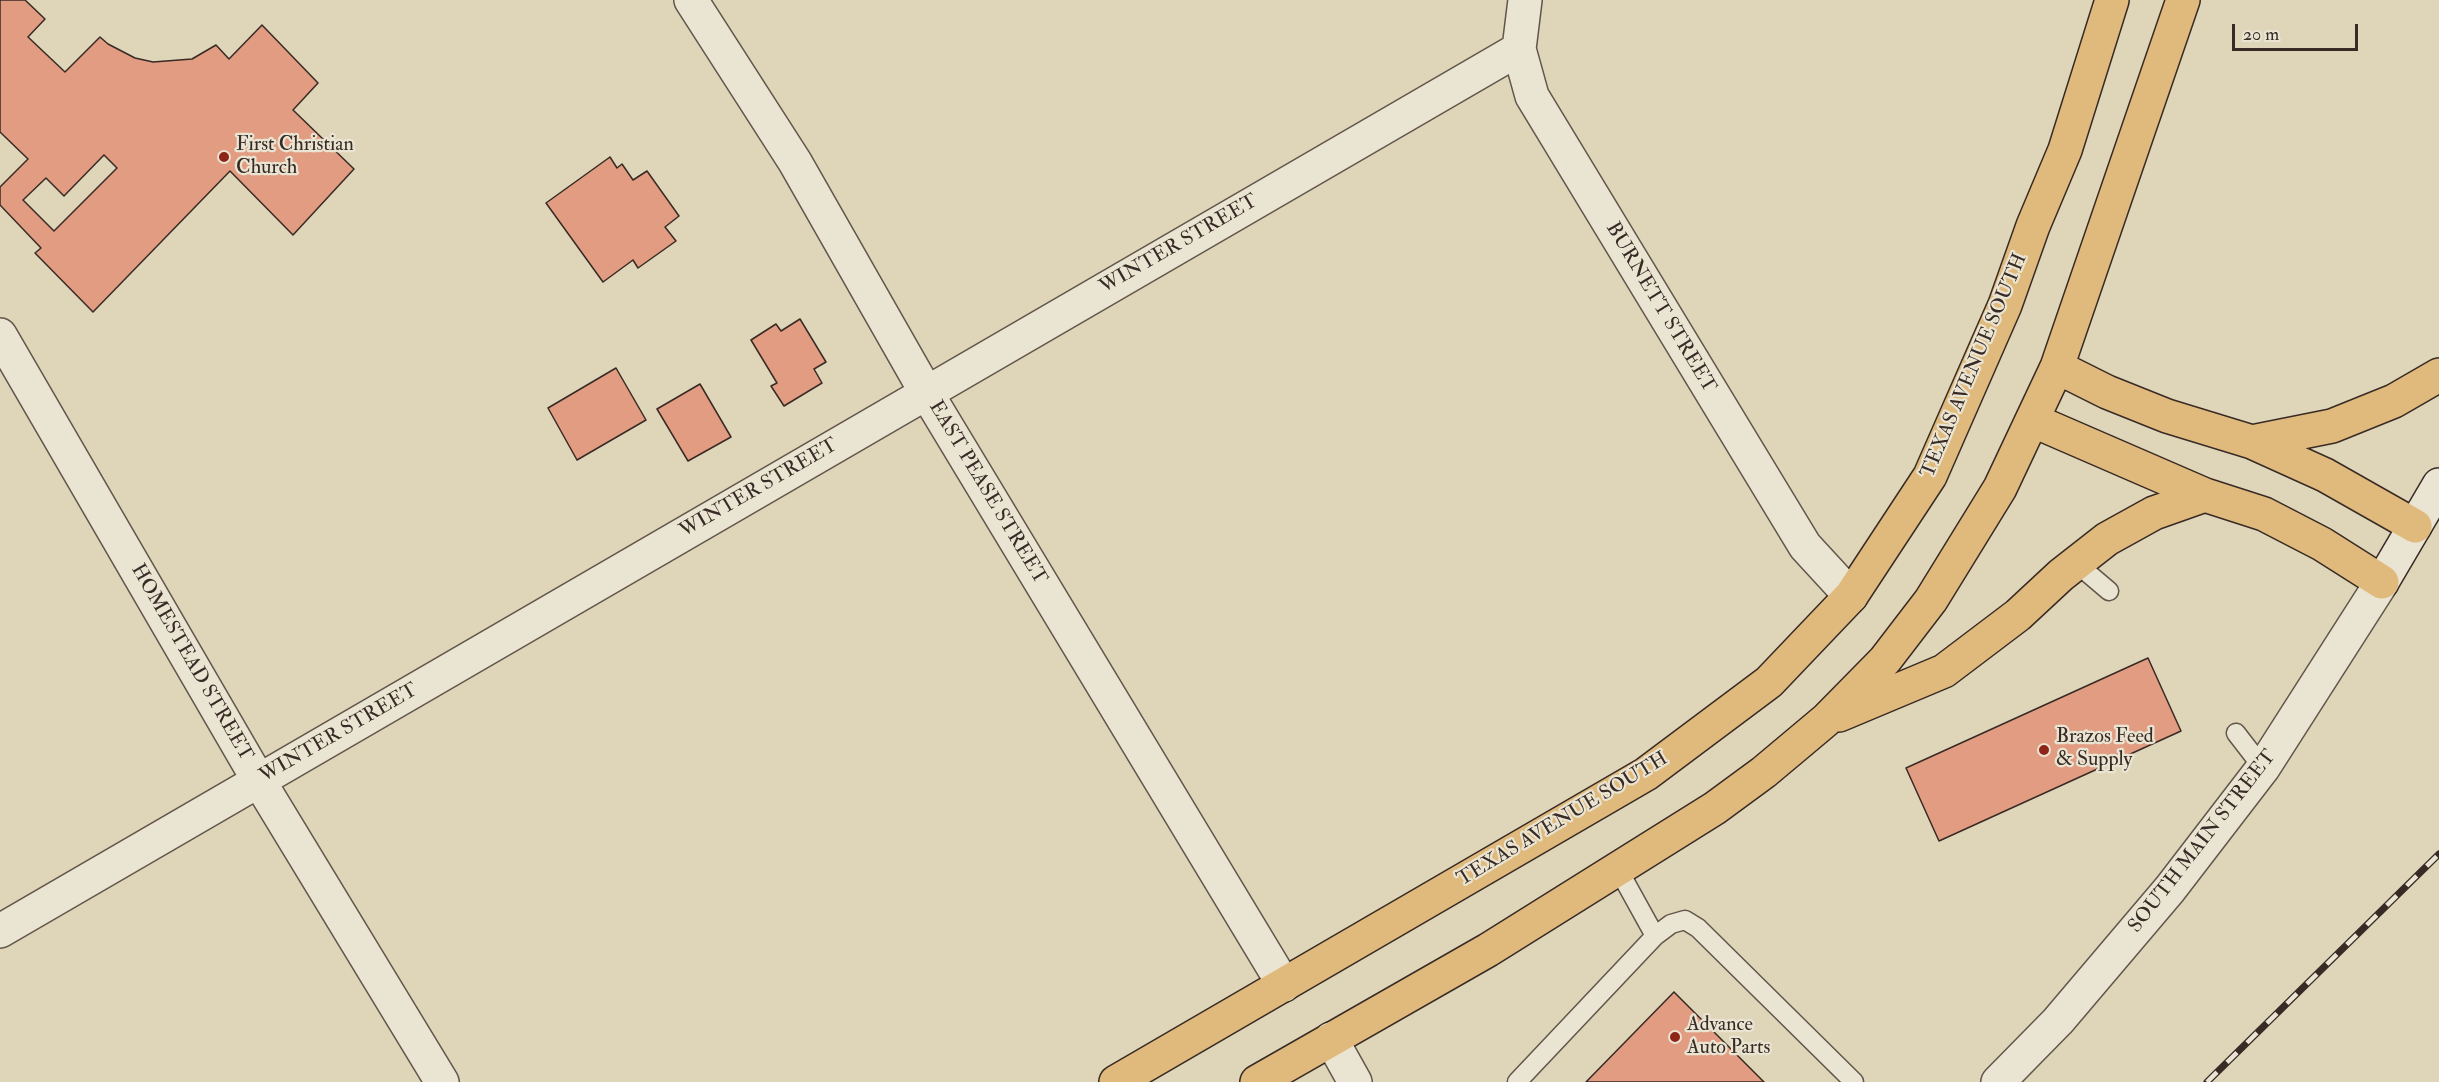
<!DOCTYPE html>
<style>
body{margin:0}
#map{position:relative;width:2439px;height:1082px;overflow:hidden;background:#dfd5b9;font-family:"IM FELL Double Pica",serif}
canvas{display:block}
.scale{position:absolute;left:2232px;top:24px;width:126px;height:27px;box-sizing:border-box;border:3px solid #382a25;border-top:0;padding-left:8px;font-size:18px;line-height:21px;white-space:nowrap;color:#382a25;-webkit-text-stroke:4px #eae4d2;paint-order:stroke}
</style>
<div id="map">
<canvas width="2439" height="1082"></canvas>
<div class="scale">20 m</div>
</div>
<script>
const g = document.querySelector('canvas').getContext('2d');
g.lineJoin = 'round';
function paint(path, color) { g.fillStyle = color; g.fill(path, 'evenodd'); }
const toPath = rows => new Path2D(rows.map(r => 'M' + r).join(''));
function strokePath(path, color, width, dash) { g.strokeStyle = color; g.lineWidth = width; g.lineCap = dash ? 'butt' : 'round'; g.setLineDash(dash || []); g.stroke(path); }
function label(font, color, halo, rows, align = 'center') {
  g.font = font + ' "IM FELL Double Pica",serif'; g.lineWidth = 4.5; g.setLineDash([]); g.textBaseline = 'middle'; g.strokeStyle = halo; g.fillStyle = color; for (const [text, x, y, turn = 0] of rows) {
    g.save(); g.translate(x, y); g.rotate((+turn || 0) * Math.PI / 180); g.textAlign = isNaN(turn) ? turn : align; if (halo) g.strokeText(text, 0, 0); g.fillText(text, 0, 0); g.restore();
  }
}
const building = toPath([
 [0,0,25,0,45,19,28,37,65,72,100,37,108,44,135,58,153,62,192,59,216,45,229,59,262,25,318,83,293,110,354,169,293,235,230,171,93,312,35,253,41,248,0,205,0,187,28,159,0,132,0,0],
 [104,155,117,168,54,231,23,200,46,178,64,196,104,155],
 [610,157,617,168,622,164,633,180,647,171,679,216,665,227,676,241,638,268,633,260,603,282,546,203,610,157],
 [800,319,826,362,814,369,822,383,784,406,771,386,777,383,751,340,776,324,781,331,800,319],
 [616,368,646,420,577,460,548,408,616,368],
 [700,384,731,437,688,461,657,409,700,384],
 [2148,658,2181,731,1939,841,1906,768,2148,658],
 [1674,992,1764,1082,1586,1082,1674,992]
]);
paint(building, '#e19c82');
strokePath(building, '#382a25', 1.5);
const service = toPath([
 [2076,563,2109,591],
 [2236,733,2263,768],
 [1618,869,1655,936],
 [1517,1082,1655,936,1671,924,1685,920,1698,928,1854,1082]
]);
const minor = toPath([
 [691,0,795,162,926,392,1284,985],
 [1525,0,1519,49,1532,96,1805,546,1851,596],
 [0,335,259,781,442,1082],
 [0,931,1519,49],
 [1331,1039,1355,1082]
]);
const tertiary = toPath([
 [1998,1082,2058,1021,2170,889,2263,768,2382,582]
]);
const secondary = toPath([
 [2382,582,2439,485]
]);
const primary = toPath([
 [2057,367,2107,392,2167,416,2252,442,2332,426,2394,401,2439,375],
 [2032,420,2205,495],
 [2252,442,2325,475,2415,526],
 [1839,715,1944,671,2018,615,2061,575,2107,539,2154,513,2205,495,2264,514,2322,544,2382,582],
 [1116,1082,1646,774,1769,682,1851,596,1930,476,2005,305,2033,226,2065,150,2112,0],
 [1257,1082,1488,950,1715,808,1764,772,1826,720,1885,660,1931,600,2000,488,2057,367,2183,0]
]);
strokePath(service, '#62554a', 21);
strokePath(minor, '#62554a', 36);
strokePath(tertiary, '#62554a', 36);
strokePath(secondary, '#382a25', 36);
strokePath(primary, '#382a25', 36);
strokePath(service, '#eae4d2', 18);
strokePath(minor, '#eae4d2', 33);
strokePath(tertiary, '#eae4d2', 33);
strokePath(secondary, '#eae4d2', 33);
strokePath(primary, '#e0ba7c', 33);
const rail = toPath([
 [2207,1082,2439,854]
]);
strokePath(rail, '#382a25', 7);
strokePath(rail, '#eae4d2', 4.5, [14]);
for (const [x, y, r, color] of [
 [224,157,6,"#8f2418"],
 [2044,750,6,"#8f2418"],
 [1675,1037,6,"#8f2418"]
]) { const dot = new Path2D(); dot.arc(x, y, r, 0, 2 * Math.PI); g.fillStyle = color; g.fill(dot); strokePath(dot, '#eae4d2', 2); }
label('20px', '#382a25', '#eae4d2', [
 ["First Christian",236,146],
 ["Church",236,169],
 ["Brazos Feed",2056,738],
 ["& Supply",2056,761],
 ["Advance",1687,1026],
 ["Auto Parts",1687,1049]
], 'left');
label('20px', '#382a25', '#eae4d2', [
 ["WINTER STREET",1179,245,-30],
 ["BURNETT STREET",1660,308,59],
 ["TEXAS AVENUE SOUTH",1975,366,-67],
 ["WINTER STREET",759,489,-30],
 ["EAST PEASE STREET",987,493,59],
 ["HOMESTEAD STREET",191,663,60],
 ["WINTER STREET",339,734,-30],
 ["TEXAS AVENUE SOUTH",1563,820,-31],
 ["SOUTH MAIN STREET",2203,842,-52]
]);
</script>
